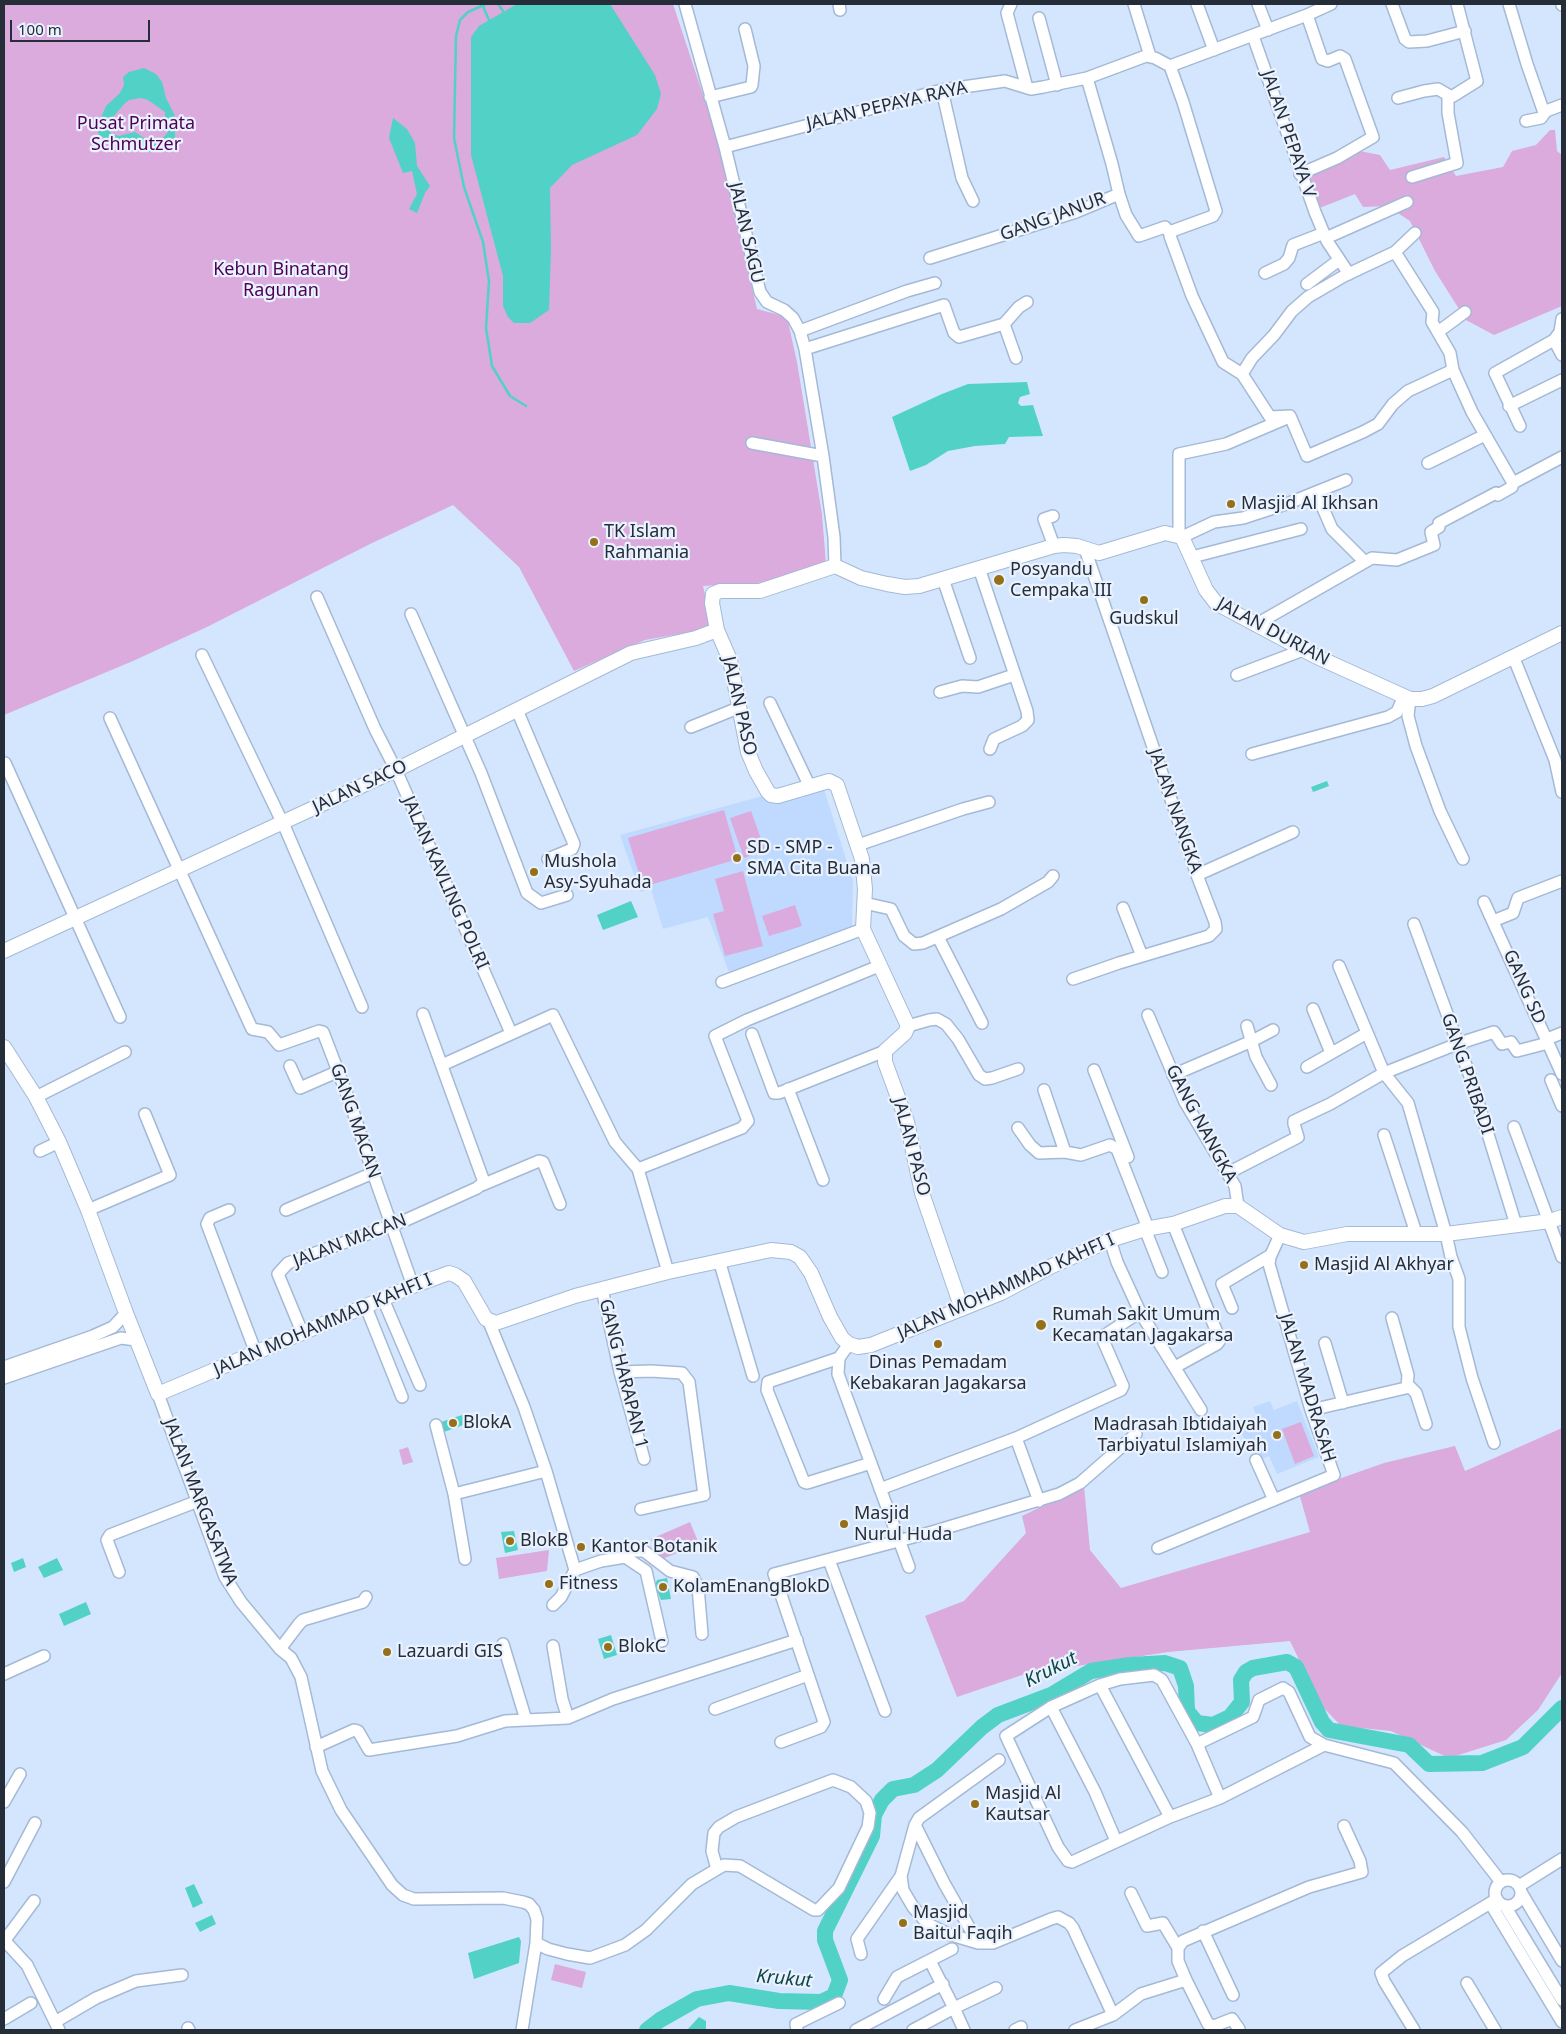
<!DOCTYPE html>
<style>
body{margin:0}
#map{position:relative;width:1566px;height:2034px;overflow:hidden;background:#d4e6fe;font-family:"Noto Sans",sans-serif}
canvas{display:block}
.frame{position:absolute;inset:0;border:5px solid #252d38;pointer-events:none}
.scale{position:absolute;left:10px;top:20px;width:140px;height:22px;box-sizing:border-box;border:2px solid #252d38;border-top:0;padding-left:6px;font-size:15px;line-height:18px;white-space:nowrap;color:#252d38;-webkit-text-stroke:4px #e9f2fe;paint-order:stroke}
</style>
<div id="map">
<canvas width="1566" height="2034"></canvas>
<div class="frame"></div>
<div class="scale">100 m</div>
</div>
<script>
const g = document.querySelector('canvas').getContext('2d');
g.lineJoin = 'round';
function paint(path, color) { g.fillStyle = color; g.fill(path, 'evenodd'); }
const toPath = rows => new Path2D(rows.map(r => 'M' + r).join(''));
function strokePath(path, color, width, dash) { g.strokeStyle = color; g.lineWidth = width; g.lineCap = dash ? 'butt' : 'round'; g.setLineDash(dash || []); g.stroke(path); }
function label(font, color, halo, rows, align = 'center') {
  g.font = font + ' "Noto Sans",sans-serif'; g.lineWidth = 4.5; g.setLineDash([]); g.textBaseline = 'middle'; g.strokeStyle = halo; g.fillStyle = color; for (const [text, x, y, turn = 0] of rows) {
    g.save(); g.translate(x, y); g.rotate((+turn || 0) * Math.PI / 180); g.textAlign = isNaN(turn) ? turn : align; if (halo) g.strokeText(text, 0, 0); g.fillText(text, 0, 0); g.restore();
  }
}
paint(toPath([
 [821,780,853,881,852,928,730,975,708,917,663,929,651,889,640,892,620,835],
 [1270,1401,1274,1410,1297,1401,1319,1457,1277,1474,1269,1456,1257,1461,1250,1444,1247,1446,1239,1427,1258,1419,1253,1407]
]), '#bfdafe');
paint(toPath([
 [4,4,673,4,714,128,757,309,787,317,797,362,822,514,826,564,772,582,703,586,713,628,645,640,574,671,519,567,453,505,370,544,207,627,133,661,4,715],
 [1550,130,1555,130,1557,151,1562,155,1562,306,1494,335,1466,320,1435,271,1410,221,1387,206,1363,207,1355,194,1312,211,1295,170,1344,148,1380,155,1390,170,1444,157,1456,176,1503,167,1512,151,1536,145],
 [724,810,738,859,643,887,628,838],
 [751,811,765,850,744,858,730,818],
 [743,871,763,946,725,956,713,914,724,911,715,879],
 [795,905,802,926,769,936,762,916],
 [1301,1422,1314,1456,1295,1464,1282,1429],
 [1562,1428,1562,1673,1538,1710,1506,1740,1449,1758,1391,1731,1341,1726,1321,1705,1290,1641,1168,1652,1025,1674,957,1697,925,1616,964,1601,1026,1533,1022,1516,1084,1486,1090,1550,1121,1588,1310,1532,1299,1493,1384,1463,1455,1446,1465,1471],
 [408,1447,413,1462,403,1465,399,1450],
 [690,1522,699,1544,660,1560,651,1539],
 [549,1550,547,1571,499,1579,496,1558],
 [555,1964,586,1972,582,1988,551,1980]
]), '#daabdc');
paint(toPath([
 [517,4,610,4,655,75,661,94,657,109,637,135,572,165,550,188,551,250,549,310,530,323,514,323,508,317,503,306,503,276,471,155,471,37,479,26],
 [144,68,156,74,162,82,166,98,175,116,175,139,169,146,159,151,146,152,131,142,115,143,99,135,97,127,106,106,120,93,124,85,123,77,129,72],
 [141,98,148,100,165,112,165,123,168,132,163,138,150,142,135,132,119,136,112,134,108,129,108,123,124,104,129,100],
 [393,118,407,129,415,143,417,166,430,186,425,193,417,213,409,209,417,194,412,171,403,173,389,138],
 [1027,382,1030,394,1020,397,1018,403,1021,406,1033,405,1043,436,1009,437,1005,444,975,446,948,451,926,465,910,471,892,417,942,394,968,384],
 [1327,781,1329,786,1313,792,1311,787],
 [631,901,638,917,603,930,597,915],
 [462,1415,466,1424,444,1432,441,1422],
 [514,1531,518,1550,505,1553,501,1532],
 [23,1558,26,1567,14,1572,11,1563],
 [57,1558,63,1570,44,1578,38,1567],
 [667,1578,671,1599,661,1600,655,1585,657,1580],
 [86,1602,91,1614,64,1626,59,1614],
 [611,1635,617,1655,604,1659,598,1639],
 [194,1884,203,1903,193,1908,185,1888],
 [212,1915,216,1924,200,1932,195,1923],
 [519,1937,521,1941,519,1963,474,1979,468,1953],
 [699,2017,706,2021,706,2030,687,2030]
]), '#52d1c6');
strokePath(toPath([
 [482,4,489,20],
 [486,4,468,12,460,20,456,36,454,138,464,187,483,242,489,281,486,328,492,366,510,396,526,406],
 [498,4,503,11]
]), '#52d1c6', 2.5);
strokePath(toPath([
 [647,2030,660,2020,697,1999,729,1993,779,2001,821,2002,834,1996,840,1980,825,1940,825,1931,872,1836,874,1815,882,1800,893,1789,914,1785,937,1770,982,1727,998,1715,1051,1695,1091,1671,1130,1665,1165,1663,1180,1668,1186,1686,1187,1711,1197,1723,1213,1725,1230,1717,1242,1702,1241,1680,1246,1672,1253,1668,1287,1662,1296,1667,1322,1722,1329,1730,1409,1745,1429,1764,1482,1763,1523,1747,1562,1708]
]), '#52d1c6', 16);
const minor = toPath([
 [685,4,725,147,760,292,767,302,784,310,793,318,800,331,805,349,823,456,834,537,835,566],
 [839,4,840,10],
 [1011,4,1007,13,1027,88],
 [1134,4,1150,56],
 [1197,4,1214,50],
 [1258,4,1268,30],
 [1392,4,1405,39,1409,42,1427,41,1465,31],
 [1509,4,1527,64,1543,110,1546,111],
 [1562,4,1562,5],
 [1039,18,1057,85],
 [1253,36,1315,212,1327,241,1349,274],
 [1170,66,1183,102,1216,211,1213,216,1172,231,1170,236,1192,296,1223,362,1242,374,1270,417,1290,416],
 [1087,78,1112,164,1119,194,1126,215,1139,236,1165,227,1170,233],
 [942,90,962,178,973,201],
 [710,97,751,87,752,85,754,66,745,29],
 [1398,98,1424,91,1438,89,1450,96,1453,96,1477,81,1457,4],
 [1526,121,1541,118,1546,111,1562,105],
 [725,147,942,90,1005,81,1031,89,1043,87,1087,78,1146,56,1155,58,1170,66,1307,15,1331,4],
 [1300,174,1337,158,1373,137,1345,59,1340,56,1328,61,1322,59,1307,15],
 [1412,177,1457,163,1448,113,1448,95],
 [1326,238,1407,202],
 [1395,252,1415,233],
 [930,258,1076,212,1119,194],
 [1265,273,1284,264,1289,258,1293,245,1324,233],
 [1307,284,1339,260],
 [1004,324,1016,358],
 [800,331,907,291,935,283],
 [1438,332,1465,312],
 [1554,340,1560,332,1562,319],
 [805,349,944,305,954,333,959,337,1004,324,1019,307,1027,302],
 [1242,374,1252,358,1274,335,1292,311,1308,297,1344,276,1395,252,1433,312,1432,322,1450,353,1453,370,1472,412,1513,483],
 [1509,406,1562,380],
 [1290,416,1307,456,1363,432,1378,424,1393,404,1408,391,1453,370],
 [1520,426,1495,373,1554,340,1562,355],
 [752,443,823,456],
 [1428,463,1485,435],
 [1316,492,1332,529,1365,562],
 [1053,516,1044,519,1054,546],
 [1179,535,1179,454,1226,444,1287,418],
 [1182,537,1214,522,1243,518,1289,503,1346,480],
 [1192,557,1301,529],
 [979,568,1027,711,1028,720,1022,726,994,739,990,749],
 [943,579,970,658],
 [317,597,375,729,396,770,511,1033],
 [411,614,481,773,527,893,541,903,567,895],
 [1255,625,1372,558,1397,560,1434,545,1431,532,1439,527,1439,523,1496,493,1498,495,1512,487,1513,483,1562,457],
 [202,655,286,830,362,1007],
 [1513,656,1555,760,1562,792],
 [1237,675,1303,650],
 [940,692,962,686,978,687,1014,675],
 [1410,699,1408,716,1416,746,1440,811,1463,859],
 [770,703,810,787],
 [517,710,574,844,572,849,548,859],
 [110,718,252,1029,268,1032,279,1045,319,1031,323,1032,351,1105,373,1173,413,1286],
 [691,727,738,708],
 [1252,754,1388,717,1397,712,1404,696],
 [5,763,120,1017],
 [858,845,963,809,989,802],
 [1197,875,1293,832],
 [1484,902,1562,1074],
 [864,903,891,909,904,936,914,944,923,943,1001,909,1048,882,1053,876],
 [1123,908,1142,956],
 [1493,921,1513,913,1518,898,1562,881],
 [1414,924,1471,1079,1516,1225],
 [938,937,982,1023],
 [1339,966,1384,1073,1408,1103,1446,1234,1451,1257,1459,1279,1459,1327,1472,1378,1494,1443],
 [1073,979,1119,963,1209,936,1216,929,1215,922,1197,875,1085,549],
 [722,982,863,929],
 [1313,1009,1331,1053],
 [1148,1015,1185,1102,1235,1186,1238,1206],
 [908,1026,929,1020,937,1019,946,1024,958,1039,979,1075,985,1079,992,1078,1018,1069],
 [1247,1026,1256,1057,1271,1085],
 [752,1034,774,1093,779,1093,885,1051],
 [1547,1039,1562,1033],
 [442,1065,553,1015,615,1142,638,1169,668,1272],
 [290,1066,300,1088,339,1071],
 [1307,1067,1367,1033],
 [1094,1070,1128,1157],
 [1173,1075,1252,1041,1273,1030],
 [1551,1080,1562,1106],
 [788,1089,823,1180],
 [1044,1090,1065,1152],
 [36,1097,125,1052],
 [1514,1127,1562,1257],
 [1018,1128,1030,1145,1039,1153,1065,1152,1081,1155,1110,1145,1117,1149,1148,1228],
 [1384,1135,1416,1233],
 [40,1151,59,1142],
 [638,1169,742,1128,748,1121,715,1036,747,1020,879,966],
 [1228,1173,1298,1137,1294,1124,1294,1121,1330,1104,1384,1073,1457,1044,1494,1032,1502,1044,1511,1042,1517,1051,1548,1043],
 [482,1185,539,1161,543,1162,560,1204],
 [88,1210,170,1175,145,1114],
 [229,1210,210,1218,207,1224,256,1353],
 [286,1210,373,1173],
 [1173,1224,1220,1340,1217,1344,1175,1367],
 [1145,1229,1162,1272],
 [1110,1240,1117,1262,1140,1312,1201,1410],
 [719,1260,753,1376],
 [602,1289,620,1372,644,1459],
 [383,1299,420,1385],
 [366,1307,402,1397],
 [1232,1308,1222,1284,1271,1255],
 [1392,1318,1408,1375,1407,1387],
 [489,1322,524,1407,546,1471,575,1570,561,1597,553,1605],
 [302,1332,278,1274,288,1263,406,1220,477,1188,484,1182,423,1014],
 [1325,1343,1343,1403],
 [849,1344,839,1358,838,1374,909,1567],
 [839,1358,768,1382,767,1390,804,1482,807,1483,871,1463],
 [4,1367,93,1336,113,1327,126,1313],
 [620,1372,651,1371,682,1373,689,1382,704,1495,641,1509],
 [4,1378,121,1338,136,1340],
 [158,1394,225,1577,241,1602,280,1649,291,1658,301,1677,322,1771,341,1810,392,1885,403,1895,414,1899,503,1898,523,1902,529,1904,534,1910,537,1919,536,1943,522,2030],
 [1311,1410,1410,1387,1416,1393,1426,1424],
 [436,1425,454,1494,465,1559],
 [1016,1438,1039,1501],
 [1256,1460,1274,1500],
 [880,1489,1016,1438,1121,1390,1123,1386,1103,1340,1105,1335,1140,1312],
 [454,1494,546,1471],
 [1158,1548,1334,1475,1311,1410,1269,1264,1270,1257,1280,1235],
 [625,1557,646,1571,662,1641],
 [829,1560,885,1711],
 [575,1570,601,1561,625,1557,632,1551,644,1551,670,1571,693,1577,698,1587,702,1634],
 [119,1572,107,1540,110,1535,198,1501],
 [503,1644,526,1720],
 [553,1646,562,1699,568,1718],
 [280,1649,299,1624,303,1620,360,1603,363,1602,366,1597],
 [4,1674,44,1656],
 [1100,1685,1170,1817],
 [1051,1707,1095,1792,1116,1841],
 [715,1709,808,1675],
 [781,1742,821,1727,824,1722,774,1574,932,1532,1059,1494,1080,1483,1136,1434],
 [1197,1744,1253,1717,1259,1700,1283,1688,1289,1692,1310,1737,1324,1745,1394,1763,1462,1832,1501,1882],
 [316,1747,354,1730,358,1731,369,1750,457,1736,505,1721,568,1718,613,1699,797,1640],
 [999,1760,919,1818,915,1825,901,1876,903,1890,913,1907,928,1924,948,1934,978,1943,993,1943,1051,1919,1058,1917,1069,1923,1073,1928,1113,2015],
 [1220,1798,1170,1817,1072,1862,1068,1861,1058,1847,1006,1736,1051,1707,1100,1685,1120,1679,1154,1675,1162,1680,1197,1744,1220,1798,1324,1745],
 [4,1802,20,1774],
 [915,1825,944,1883,978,1943],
 '1495 1893a13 13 0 1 1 26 0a13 13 0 1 1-26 0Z',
 [4,1882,35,1823],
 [1519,1886,1562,1859],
 [1521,1892,1562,1961],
 [1131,1893,1147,1926,1163,1923,1178,1948],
 [1490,1903,1562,2022],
 [1505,1906,1562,2000],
 [1203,1931,1233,1995],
 [4,1940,27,1965,59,2030],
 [5,1940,34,1901],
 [536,1943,548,1949,567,1954,590,1958,625,1945,646,1930,692,1884,724,1865,740,1866,814,1910,818,1910,839,1888,868,1827,870,1813,866,1801,851,1787,833,1780,736,1817,719,1827,714,1833,712,1851,717,1869],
 [861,1954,857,1939,901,1876],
 [1186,1980,1208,2024,1214,2026,1232,2019,1239,2029],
 [1467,1983,1495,2030],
 [884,1999,897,1977,952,1949],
 [4,2019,31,2003],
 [55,2022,96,1998,136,1981,182,1975],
 [188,2028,189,2030],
 [797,2030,796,2024,839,2003],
 [856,2030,943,1984],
 [913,2030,954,2008,930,1961],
 [964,2030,954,2008,996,1988],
 [1015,2030,1021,2027],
 [1075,2030,1113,2015,1141,1994,1186,1980,1178,1961,1178,1948,1183,1941,1309,1887,1362,1872,1360,1861,1344,1826],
 [1414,2030,1384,1981,1381,1973,1402,1956,1497,1899]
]);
const major = toPath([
 [4,951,396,770,631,653,696,638,717,630],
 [4,1047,36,1097,59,1142,88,1210,126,1313,158,1394,413,1286,449,1273,455,1275,464,1281,486,1319,496,1323,575,1296,668,1272,771,1250,791,1252,800,1257,811,1273,830,1317,842,1338,849,1344,858,1347,871,1345,1001,1293,1052,1266,1110,1240,1145,1229,1173,1224,1225,1206,1238,1206,1280,1235,1304,1242,1347,1234,1446,1234,1550,1221,1562,1217],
 [962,1309,922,1193,907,1122,885,1062,885,1051,905,1033,908,1026,863,929,865,889,862,859,837,785,829,781,778,796,771,795,768,792,756,771,748,752,730,660,717,630,712,603,713,594,720,591,760,591,835,566,861,578,887,584,905,587,919,586,1054,546,1064,545,1077,546,1099,553,1165,533,1182,537,1206,590,1216,603,1315,656,1410,699,1422,699,1433,696,1562,633]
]);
strokePath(minor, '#a4b9d6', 14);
strokePath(major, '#a4b9d6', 16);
strokePath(minor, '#fff', 11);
strokePath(major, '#fff', 14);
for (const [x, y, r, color] of [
 [1231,504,5,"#957019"],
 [594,542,5,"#957019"],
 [999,580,6,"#957019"],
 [1144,600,5,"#957019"],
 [737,858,5,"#957019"],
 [534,872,5,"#957019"],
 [1304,1265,5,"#957019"],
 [1041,1325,6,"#957019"],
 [938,1344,5,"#957019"],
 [453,1423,5,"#957019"],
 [1277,1435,5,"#957019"],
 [844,1524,5,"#957019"],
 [510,1541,5,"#957019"],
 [581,1547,5,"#957019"],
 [549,1584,5,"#957019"],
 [663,1587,5,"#957019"],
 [608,1647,5,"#957019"],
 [387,1652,5,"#957019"],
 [975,1804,5,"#957019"],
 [903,1923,5,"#957019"]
]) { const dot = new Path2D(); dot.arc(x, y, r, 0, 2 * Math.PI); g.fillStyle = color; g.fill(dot); strokePath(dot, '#e9f2fe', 2); }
label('18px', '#252d38', '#e9f2fe', [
 ["JALAN PEPAYA RAYA",887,106,-13],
 ["JALAN PEPAYA V",1288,134,71],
 ["GANG JANUR",1053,217,-20],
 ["JALAN SAGU",746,233,77],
 ["JALAN DURIAN",1273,632,28],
 ["JALAN PASO",739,706,77],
 ["JALAN SACO",360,787,-25],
 ["JALAN NANGKA",1175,811,71],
 ["JALAN KAVLING POLRI",445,883,66],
 ["GANG SD",1524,987,66],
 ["GANG PRIBADI",1467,1074,71],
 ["GANG MACAN",355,1121,71],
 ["GANG NANGKA",1201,1124,62],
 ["JALAN PASO",911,1147,75],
 ["JALAN MACAN",350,1241,-21],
 ["JALAN MOHAMMAD KAHFI I",1006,1287,-24],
 ["JALAN MOHAMMAD KAHFI I",323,1325,-23],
 ["GANG HARAPAN 1",623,1374,76],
 ["JALAN MADRASAH",1307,1388,73],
 ["JALAN MARGASATWA",200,1502,69]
]);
label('18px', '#4f0055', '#e9f2fe', [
 ["Pusat Primata",136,124],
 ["Schmutzer",136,145],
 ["Kebun Binatang",281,270],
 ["Ragunan",281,291]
]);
label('18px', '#252d38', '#e9f2fe', [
 ["Masjid Al Ikhsan",1241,504],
 ["TK Islam",604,532],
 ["Rahmania",604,553],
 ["Posyandu",1010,570],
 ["Cempaka III",1010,591],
 ["Gudskul",1144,619,"center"],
 ["SD - SMP -",747,848],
 ["SMA Cita Buana",747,869],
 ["Mushola",544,862],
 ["Asy-Syuhada",544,883],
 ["Masjid Al Akhyar",1314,1265],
 ["Rumah Sakit Umum",1052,1315],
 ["Kecamatan Jagakarsa",1052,1336],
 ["Dinas Pemadam",938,1363,"center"],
 ["Kebakaran Jagakarsa",938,1384,"center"],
 ["BlokA",463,1423],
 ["Madrasah Ibtidaiyah",1267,1425,"right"],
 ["Tarbiyatul Islamiyah",1267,1446,"right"],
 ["Masjid",854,1514],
 ["Nurul Huda",854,1535],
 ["BlokB",520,1541],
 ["Kantor Botanik",591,1547],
 ["Fitness",559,1584],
 ["KolamEnangBlokD",673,1587],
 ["BlokC",618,1647],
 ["Lazuardi GIS",397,1652],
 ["Masjid Al",985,1794],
 ["Kautsar",985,1815],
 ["Masjid",913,1913],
 ["Baitul Faqih",913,1934]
], 'left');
label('italic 19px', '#0d4642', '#e9f2fe', [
 ["Krukut",1051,1670,-27],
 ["Krukut",784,1979,5]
]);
</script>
